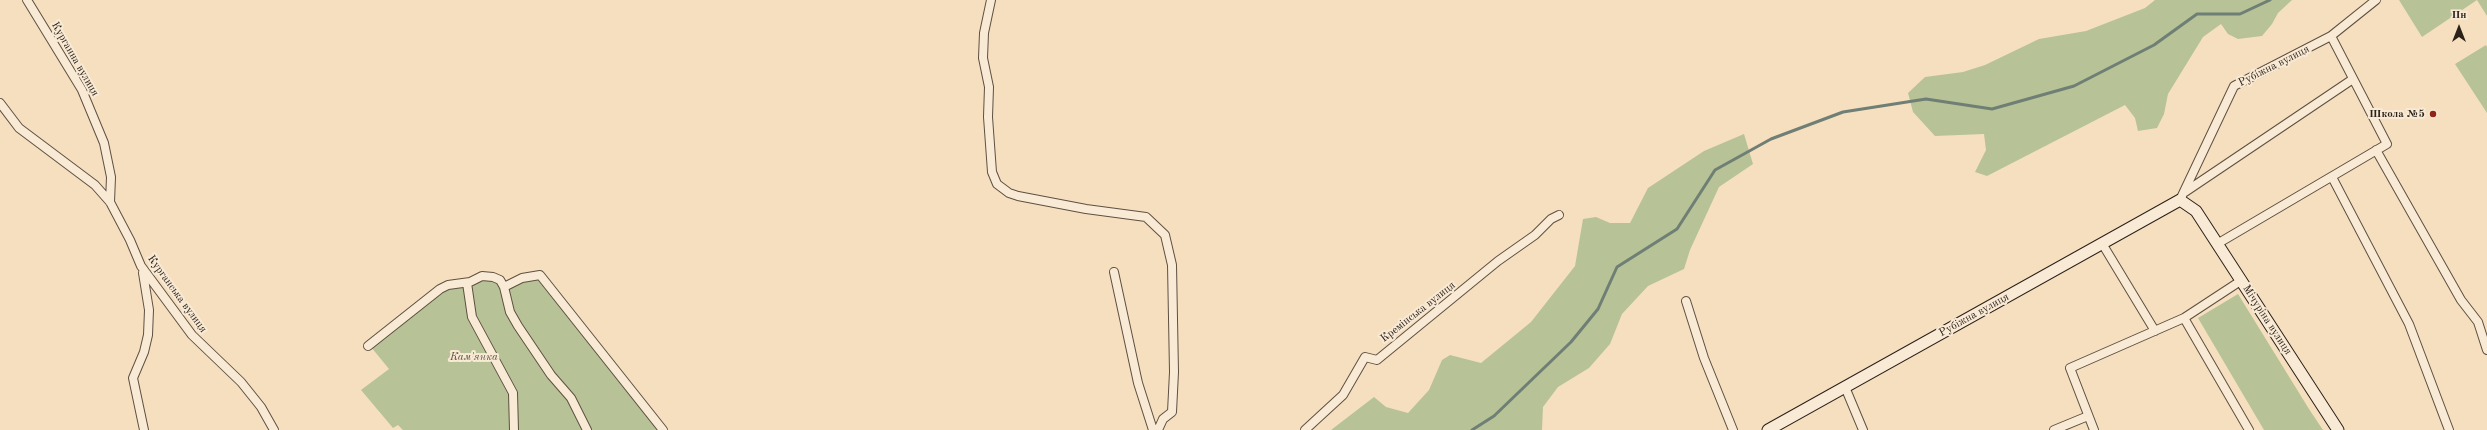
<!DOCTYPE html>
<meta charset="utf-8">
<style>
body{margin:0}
#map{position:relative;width:2487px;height:430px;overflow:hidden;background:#f6dfbf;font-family:"Old Standard TT",serif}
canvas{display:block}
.north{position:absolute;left:2439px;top:8px;width:40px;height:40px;-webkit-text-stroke:3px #f9ead5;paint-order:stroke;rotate:0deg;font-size:11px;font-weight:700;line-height:16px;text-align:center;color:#2b2119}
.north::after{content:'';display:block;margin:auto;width:14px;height:18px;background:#2b2119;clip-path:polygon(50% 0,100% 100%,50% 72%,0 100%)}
</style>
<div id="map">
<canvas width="2487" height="430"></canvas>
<div class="north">Пн</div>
</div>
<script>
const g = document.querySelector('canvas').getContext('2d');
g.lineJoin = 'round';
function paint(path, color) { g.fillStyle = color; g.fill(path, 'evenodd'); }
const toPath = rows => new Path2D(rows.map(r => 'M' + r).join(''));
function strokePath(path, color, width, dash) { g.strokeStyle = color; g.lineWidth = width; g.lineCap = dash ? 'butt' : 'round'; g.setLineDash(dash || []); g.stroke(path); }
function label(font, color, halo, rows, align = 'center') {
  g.font = font + ' "Old Standard TT",serif'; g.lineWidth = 4; g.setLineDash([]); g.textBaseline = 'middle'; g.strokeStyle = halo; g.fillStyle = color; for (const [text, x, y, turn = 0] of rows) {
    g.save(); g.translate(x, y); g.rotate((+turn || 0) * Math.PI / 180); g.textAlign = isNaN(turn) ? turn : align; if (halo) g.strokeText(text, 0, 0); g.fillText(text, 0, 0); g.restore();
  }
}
paint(toPath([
 [2155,0,2292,0,2278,13,2272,24,2262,36,2238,39,2228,34,2221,24,2203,37,2168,94,2164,114,2157,128,2138,131,2135,118,2125,105,1987,176,1975,172,1986,150,1984,134,1935,136,1913,112,1908,93,1925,77,1963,72,1985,65,2039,39,2086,31,2145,8],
 [2399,0,2487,0,2487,16,2477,0,2422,37],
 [2486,45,2487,47,2487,113,2455,64],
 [1744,134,1753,164,1719,187,1690,250,1684,269,1648,286,1622,314,1610,344,1589,368,1558,387,1543,407,1542,430,1331,430,1374,397,1386,407,1408,413,1429,390,1442,360,1450,355,1481,363,1531,322,1575,266,1583,219,1596,217,1610,223,1630,223,1648,188,1704,151],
 [538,277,660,430,403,430,398,425,393,428,361,390,389,369,371,347,442,288,481,279,493,279,498,285],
 [2238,294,2309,409,2323,430,2264,430,2198,318]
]), '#b7c396');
strokePath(toPath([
 [1472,430,1494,416,1571,342,1598,309,1617,267,1677,229,1715,170,1771,139,1843,112,1926,99,1992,109,2074,86,2154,45,2197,14,2240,14,2270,0]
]), '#6f7f75', 3);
const street = toPath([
 [27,0,82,90,104,143,111,177,110,202],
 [991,0,984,33,983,58,989,87,988,117,992,172,997,184,1009,193,1018,196,1086,209,1146,217,1165,235,1172,265,1174,372,1172,412,1163,419,1158,430],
 [0,103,19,128,95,185,110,202,130,240,141,266,192,335,241,382,261,407,274,430],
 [2376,150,2461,300,2478,322,2487,350],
 [2332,177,2409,324,2449,430],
 [2185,192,2353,79],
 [2180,200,2234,86,2331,36,2376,0],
 [2217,244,2387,144,2331,36],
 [2103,245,2155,331],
 [1114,272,1138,383,1153,430],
 [143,273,149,310,148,335,144,352,133,378,144,430],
 [467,283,472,317,513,393,514,430],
 [504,287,522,278,540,275,663,430],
 [1686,301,1704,358,1733,430],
 [2184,318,2249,430],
 [368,346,440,289,448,285,470,282,482,276,493,277,500,280,504,287,510,312,518,326,551,375,571,398,587,430],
 [1845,387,1863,430],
 [1305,430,1343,395,1365,357,1377,360,1498,261,1535,235,1551,219,1559,215],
 [2054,430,2088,416],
 [2094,430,2070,368,2184,318,2242,280]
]);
const secondary = toPath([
 [1768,430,2180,200,2196,211,2338,430]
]);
strokePath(street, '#5e5042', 10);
strokePath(secondary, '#2b2119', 13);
strokePath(street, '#f9ead5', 8);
strokePath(secondary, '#f9ead5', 11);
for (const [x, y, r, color] of [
 [2433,114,4,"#8f2418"]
]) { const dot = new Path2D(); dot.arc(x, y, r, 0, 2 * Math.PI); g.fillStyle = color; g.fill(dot); strokePath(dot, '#f9ead5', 1.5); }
label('11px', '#2b2119', '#f9ead5', [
 ["Курганна вулиця",75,59,60],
 ["Рубіжна вулиця",2274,66,-27],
 ["Курганська вулиця",177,294,54],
 ["Кремінська вулиця",1418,312,-38],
 ["Рубіжна вулиця",1974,315,-29],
 ["Мічуріна вулиця",2267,320,57]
]);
label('bold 11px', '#2b2119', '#f9ead5', [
 ["Школа №5",2425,114]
], 'right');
label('italic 11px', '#55523e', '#f9ead5', [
 ["Кам'янка",474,357]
]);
</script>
